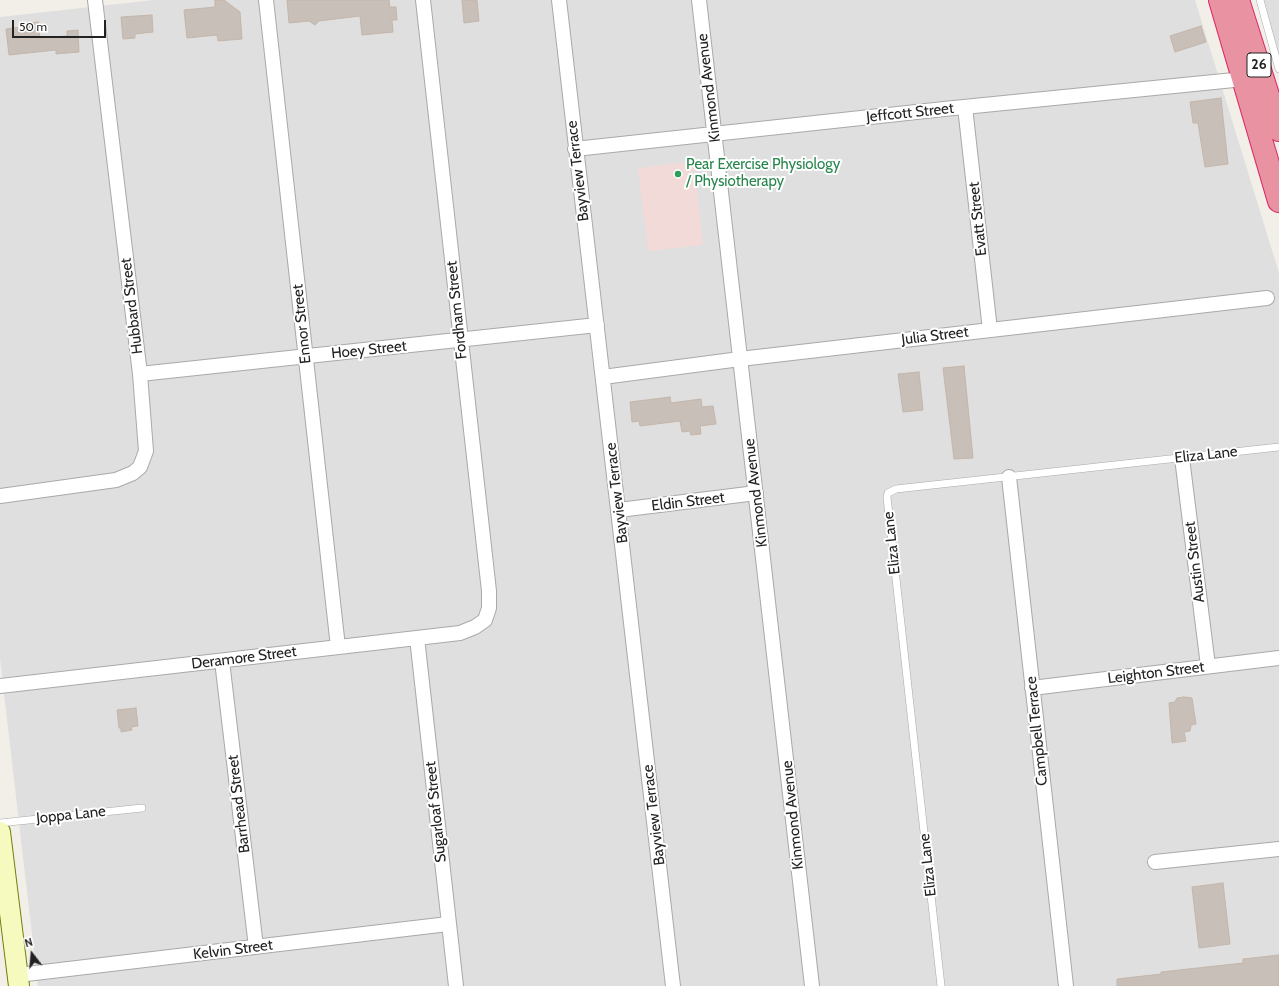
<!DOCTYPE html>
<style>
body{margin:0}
#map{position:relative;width:1279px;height:986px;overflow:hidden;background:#f2efe9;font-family:Cabin,sans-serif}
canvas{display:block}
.north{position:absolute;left:12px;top:934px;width:40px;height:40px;-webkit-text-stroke:3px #fff;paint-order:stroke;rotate:344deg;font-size:11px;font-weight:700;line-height:16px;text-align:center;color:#222}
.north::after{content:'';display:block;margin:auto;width:14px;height:18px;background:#222;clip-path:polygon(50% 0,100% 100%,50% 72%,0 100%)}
.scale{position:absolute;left:12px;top:20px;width:94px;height:18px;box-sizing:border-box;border:2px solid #222;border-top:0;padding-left:5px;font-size:12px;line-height:14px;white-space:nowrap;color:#222;-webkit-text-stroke:3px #fff;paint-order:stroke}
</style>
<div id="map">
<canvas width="1279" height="986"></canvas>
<div class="north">N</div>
<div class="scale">50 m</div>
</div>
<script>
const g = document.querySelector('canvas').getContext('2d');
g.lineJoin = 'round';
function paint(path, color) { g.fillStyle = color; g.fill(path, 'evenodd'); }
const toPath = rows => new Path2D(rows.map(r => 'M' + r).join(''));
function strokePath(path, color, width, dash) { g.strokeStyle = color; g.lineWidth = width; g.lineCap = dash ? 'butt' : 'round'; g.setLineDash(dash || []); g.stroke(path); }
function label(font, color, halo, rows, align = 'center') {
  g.font = font + ' Cabin,sans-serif'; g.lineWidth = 4; g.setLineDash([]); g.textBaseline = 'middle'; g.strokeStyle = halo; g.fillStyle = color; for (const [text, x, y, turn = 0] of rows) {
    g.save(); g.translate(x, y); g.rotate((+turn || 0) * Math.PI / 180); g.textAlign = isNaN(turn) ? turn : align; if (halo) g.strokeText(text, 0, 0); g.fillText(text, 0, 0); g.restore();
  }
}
paint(toPath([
 [154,0,1195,0,1279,273,1279,986,38,986,0,659,0,17],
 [1261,0,1279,0,1279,72]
]), '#e0dfdf');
paint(toPath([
 [694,161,703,245,648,251,638,168]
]), '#f2dad9');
const building = toPath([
 [215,0,224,0,240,12,242,39,218,41,217,35,187,38,184,10,215,7,215,0],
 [287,0,389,0,390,7,396,7,397,20,392,20,393,32,362,35,360,16,319,21,315,25,309,21,289,23,287,0],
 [462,0,477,0,479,21,464,23,462,0],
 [152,15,153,32,135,34,135,38,123,39,121,17,152,15],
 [38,22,40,38,67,36,67,31,78,30,79,52,56,54,56,50,9,55,6,29,22,27,22,24,38,22],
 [1201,26,1206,42,1175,52,1170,36,1201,26],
 [1221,98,1228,164,1205,167,1198,123,1193,123,1190,102,1221,98],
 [964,366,973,458,954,459,943,368,964,366],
 [919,372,923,410,903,412,898,374,919,372],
 [670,397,671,403,701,399,702,407,713,406,716,424,700,426,701,434,691,435,690,431,682,432,680,421,640,426,639,421,632,422,630,402,670,397],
 [1184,697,1192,698,1196,724,1191,725,1190,731,1184,732,1186,741,1172,743,1169,703,1175,702,1177,698,1184,697],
 [136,708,138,726,131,727,132,730,121,732,121,728,119,728,117,710,136,708],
 [1223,883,1230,944,1199,948,1192,887,1223,883],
 [1279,955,1279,986,1117,986,1117,979,1161,974,1161,972,1243,963,1243,959,1279,955]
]);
paint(building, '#c7bfb8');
strokePath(building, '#c4b6ab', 1);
const lane = toPath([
 [1260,0,1279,69],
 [0,823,142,808],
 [941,986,887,497,888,493,896,489,1279,447]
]);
const street = toPath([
 [266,0,338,647],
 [559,0,673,986],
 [699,0,812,986],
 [965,107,990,330],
 [575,149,944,109,1244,79],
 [140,374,597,325],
 [603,377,740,359,1267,298],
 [1182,458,1208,666],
 [1009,477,1066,986],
 [0,496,116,480,133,473,140,467,146,451,140,374,95,0],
 [619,510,756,493],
 [417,638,456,986],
 [222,661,256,947],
 [0,686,460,633,475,627,485,620,489,608,489,591,423,0],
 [1032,688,1279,658],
 [1155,862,1279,849],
 [18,975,448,924]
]);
const secondary = toPath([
 [0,832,19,986]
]);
const highway = toPath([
 [1220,0,1279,201],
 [1238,0,1279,130]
]);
strokePath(lane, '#a9a9a9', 8);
strokePath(street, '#a9a9a9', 16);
strokePath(secondary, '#707d05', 22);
strokePath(highway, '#dc2a67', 24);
strokePath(lane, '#fff', 7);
strokePath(street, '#fff', 14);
strokePath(secondary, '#f7fabf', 20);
strokePath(highway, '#e892a2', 22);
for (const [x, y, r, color] of [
 [678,174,4,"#2e9e5b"]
]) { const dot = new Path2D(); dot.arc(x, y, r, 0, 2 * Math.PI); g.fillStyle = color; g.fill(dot); strokePath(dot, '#fff', 1.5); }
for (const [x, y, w] of [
 [1259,65,24]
]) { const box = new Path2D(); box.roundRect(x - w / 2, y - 12, w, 24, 3); g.fillStyle = '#fff'; g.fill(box); strokePath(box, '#222', 1); }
label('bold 14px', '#222', null, [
 ["26",1259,65]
]);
label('15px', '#222', '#fff', [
 ["Kinmond Avenue",709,88,-97],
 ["Jeffcott Street",910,113,-6],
 ["Bayview Terrace",578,171,-97],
 ["Evatt Street",978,219,-96],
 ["Hubbard Street",132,306,-97],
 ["Fordham Street",457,310,-96],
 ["Ennor Street",302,324,-96],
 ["Julia Street",935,336,-7],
 ["Hoey Street",369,350,-6],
 ["Eliza Lane",1206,455,-6],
 ["Bayview Terrace",617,493,-97],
 ["Kinmond Avenue",756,493,-97],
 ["Eldin Street",688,502,-7],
 ["Eliza Lane",892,543,-96],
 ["Austin Street",1195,562,-97],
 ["Deramore Street",244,658,-7],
 ["Leighton Street",1156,673,-7],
 ["Campbell Terrace",1037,731,-96],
 ["Barrhead Street",239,804,-97],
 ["Sugarloaf Street",436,812,-96],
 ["Joppa Lane",71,815,-6],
 ["Bayview Terrace",654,815,-97],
 ["Kinmond Avenue",793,815,-96],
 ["Eliza Lane",928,865,-96],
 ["Kelvin Street",233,950,-7]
]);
label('15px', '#27864d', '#fff', [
 ["Pear Exercise Physiology",686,165],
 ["/ Physiotherapy",686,182]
], 'left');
</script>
